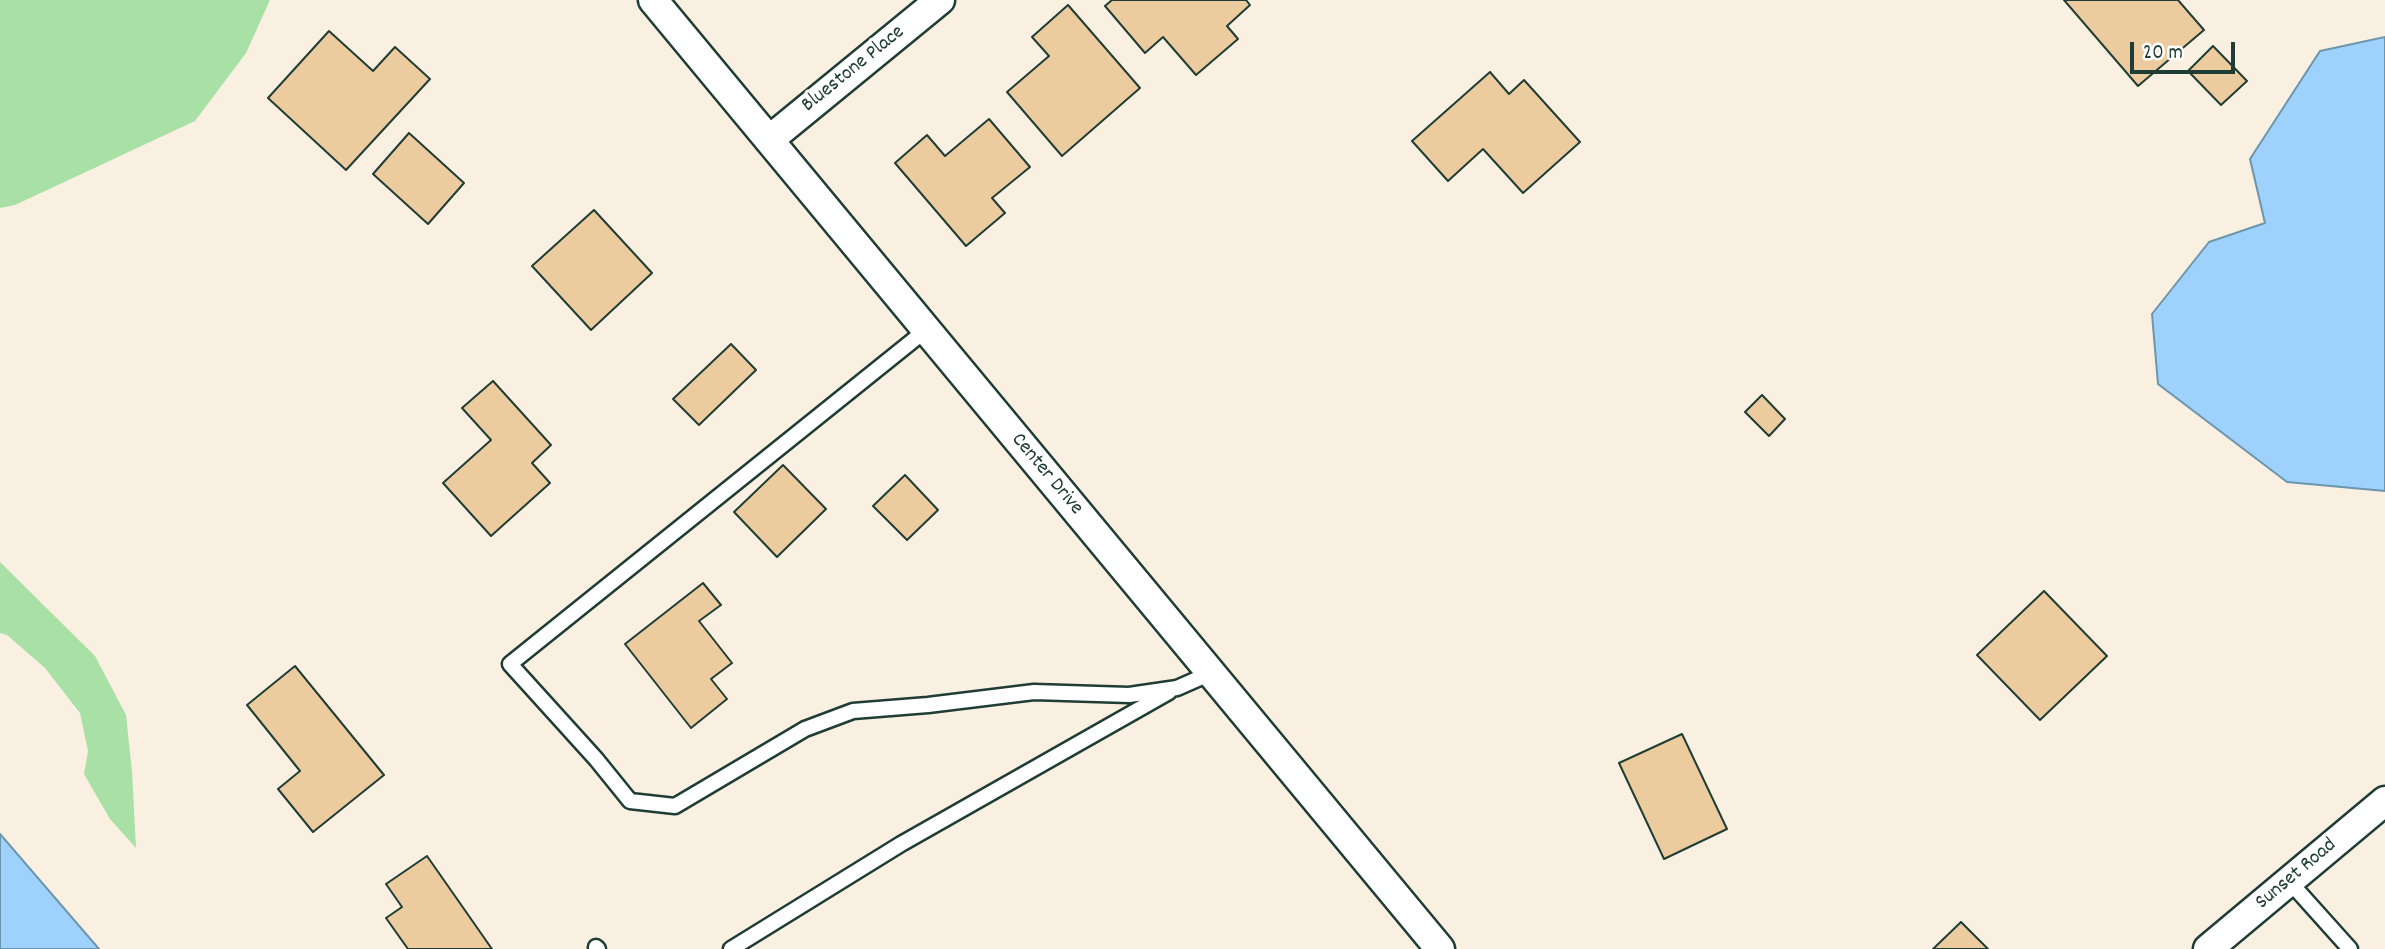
<!DOCTYPE html>
<style>
body{margin:0}
#map{position:relative;width:2385px;height:949px;overflow:hidden;background:#f9f0e2;font-family:Dekko,sans-serif}
canvas{display:block}
.scale{position:absolute;left:2130px;top:42px;width:105px;height:32px;box-sizing:border-box;border:4px solid #1f3d34;border-top:0;padding-left:9px;font-size:21px;line-height:24px;white-space:nowrap;color:#1f3d34;-webkit-text-stroke:5px #fff;paint-order:stroke}
</style>
<div id="map">
<canvas width="2385" height="949"></canvas>
<div class="scale">20 m</div>
</div>
<script>
const g = document.querySelector('canvas').getContext('2d');
g.lineJoin = 'round';
function paint(path, color) { g.fillStyle = color; g.fill(path, 'evenodd'); }
const toPath = rows => new Path2D(rows.map(r => 'M' + r).join(''));
function strokePath(path, color, width, dash) { g.strokeStyle = color; g.lineWidth = width; g.lineCap = dash ? 'butt' : 'round'; g.setLineDash(dash || []); g.stroke(path); }
function label(font, color, halo, rows, align = 'center') {
  g.font = font + ' Dekko,sans-serif'; g.lineWidth = 6; g.setLineDash([]); g.textBaseline = 'middle'; g.strokeStyle = halo; g.fillStyle = color; for (const [text, x, y, turn = 0] of rows) {
    g.save(); g.translate(x, y); g.rotate((+turn || 0) * Math.PI / 180); g.textAlign = isNaN(turn) ? turn : align; if (halo) g.strokeText(text, 0, 0); g.fillText(text, 0, 0); g.restore();
  }
}
paint(toPath([
 [0,0,270,0,246,53,195,121,15,205,0,208],
 [0,562,95,656,126,715,132,772,136,848,110,819,84,774,88,751,80,713,45,668,7,635,0,633]
]), '#a8e0a5');
const water = toPath([
 [2385,37,2385,491,2287,482,2158,384,2152,314,2209,242,2265,223,2250,159,2320,51,2385,37],
 [0,834,99,949,0,949,0,834]
]);
paint(water, '#9ed1fc');
strokePath(water, '#6b96ac', 2);
const building = toPath([
 [1112,0,1246,0,1250,5,1227,26,1238,39,1196,75,1163,37,1145,53,1105,6,1112,0],
 [2064,0,2178,0,2204,30,2138,86,2064,0],
 [1068,5,1140,88,1062,156,1007,92,1049,56,1032,37,1068,5],
 [329,31,373,71,395,47,430,79,346,170,268,98,329,31],
 [2213,46,2247,81,2221,105,2188,71,2213,46],
 [1490,72,1509,94,1524,80,1580,142,1523,193,1483,149,1448,181,1412,141,1490,72],
 [989,119,1030,167,992,198,1005,213,966,246,895,163,927,135,945,156,989,119],
 [409,133,464,183,428,224,373,174,409,133],
 [594,210,652,273,591,330,532,266,594,210],
 [731,344,756,370,699,425,673,399,731,344],
 [493,381,551,445,532,463,550,483,491,536,443,483,491,440,462,408,493,381],
 [1762,395,1785,419,1769,436,1745,412,1762,395],
 [783,465,826,509,777,557,734,512,783,465],
 [905,475,938,510,907,540,873,506,905,475],
 [703,583,721,605,699,621,732,663,711,679,727,699,691,728,625,644,703,583],
 [2044,591,2107,656,2040,720,1977,655,2044,591],
 [295,666,384,775,313,832,278,789,300,771,247,705,295,666],
 [1682,734,1727,829,1664,859,1619,763,1682,734],
 [427,856,492,949,408,949,386,918,402,907,386,884,427,856],
 [1961,922,1988,949,1933,949,1961,922]
]);
paint(building, '#eccc9e');
strokePath(building, '#1f3d34', 2);
const service = toPath([
 [926,330,510,664,596,759,630,801,675,806,805,729,853,711,928,705,1034,692,1129,695,1177,688,1211,673],
 [2289,881,2350,949],
 [596,947,598,949],
 [731,949,901,844,1169,692]
]);
const minor = toPath([
 [653,0,1440,949],
 [769,140,940,0],
 [2208,949,2385,801]
]);
strokePath(service, '#1f3d34', 19);
strokePath(minor, '#1f3d34', 33);
strokePath(service, '#fff', 14);
strokePath(minor, '#fff', 28);
label('21px', '#1f3d34', '#fff', [
 ["Bluestone Place",854,70,-39],
 ["Center Drive",1046,475,50],
 ["Sunset Road",2297,875,-40]
]);
</script>
